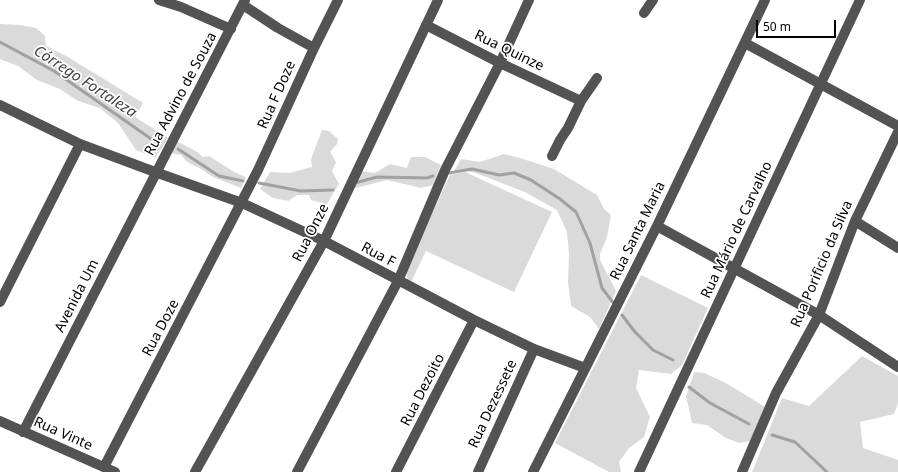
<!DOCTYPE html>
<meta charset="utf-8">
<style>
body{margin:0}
#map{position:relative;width:898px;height:472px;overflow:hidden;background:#fff;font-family:"Noto Sans",sans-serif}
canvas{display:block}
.scale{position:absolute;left:756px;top:20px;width:80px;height:18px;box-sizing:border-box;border:2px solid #000;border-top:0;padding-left:5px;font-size:12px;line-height:14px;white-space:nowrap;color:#000;-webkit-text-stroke:3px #fff;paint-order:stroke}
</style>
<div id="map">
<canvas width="898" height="472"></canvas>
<div class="scale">50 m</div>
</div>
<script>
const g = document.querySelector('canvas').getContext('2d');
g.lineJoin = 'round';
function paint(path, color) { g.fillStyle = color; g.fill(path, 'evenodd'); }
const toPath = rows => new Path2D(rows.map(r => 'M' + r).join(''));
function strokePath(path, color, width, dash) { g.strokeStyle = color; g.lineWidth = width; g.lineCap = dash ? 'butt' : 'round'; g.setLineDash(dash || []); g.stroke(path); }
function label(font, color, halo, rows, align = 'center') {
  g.font = font + ' "Noto Sans",sans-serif'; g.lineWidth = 3.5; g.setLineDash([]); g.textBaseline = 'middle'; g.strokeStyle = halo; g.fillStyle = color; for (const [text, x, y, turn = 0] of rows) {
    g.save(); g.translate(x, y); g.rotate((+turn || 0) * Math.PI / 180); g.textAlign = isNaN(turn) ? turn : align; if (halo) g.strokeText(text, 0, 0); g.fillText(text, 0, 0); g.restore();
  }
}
paint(toPath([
 [0,24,20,25,36,28,45,36,46,46,68,57,143,103,135,117,168,138,155,158,136,150,118,123,100,108,78,101,60,89,37,80,18,66,0,59],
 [322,130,329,131,338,139,337,144,330,152,336,162,332,171,339,184,327,204,311,200,309,195,297,195,288,201,273,198,260,189,270,172,289,173,312,167,311,159],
 [176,141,196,151,203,157,209,156,234,172,246,177,241,188,213,177,201,169,187,162,181,155,170,153],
 [504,154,520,158,554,169,597,195,604,209,611,215,607,237,600,254,600,260,616,291,599,329,590,317,571,306,568,282,569,254,567,232,557,210,525,192,473,172,466,171,453,173,461,159,480,162],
 [411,157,425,157,441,165,433,185,421,188,387,180,352,189,360,171,375,173,390,164,407,168],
 [465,172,552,212,514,292,426,251,411,282,407,280,406,269,450,175],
 [641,275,708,308,682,365,671,374,639,370,636,388,650,417,644,437,629,448,619,462,621,472,609,472,555,443],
 [862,356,898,376,898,403,894,414,860,422,863,448,898,460,898,472,752,472,782,398,809,406],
 [694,372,704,373,726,383,765,407,750,441,739,443,726,438,707,425,692,423,686,396]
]), '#dadada');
strokePath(toPath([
 [0,42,54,71,157,143],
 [178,149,219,176,243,181],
 [449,173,472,169,499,175,514,173,531,180,560,199,576,212,590,243,602,288,615,305],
 [259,183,301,191,333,190],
 [355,183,377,177,427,178,433,176],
 [622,315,635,332,653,350,673,360],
 [689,387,710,403,749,424],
 [772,435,795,442,827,472]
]), '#a1a1a1', 3);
strokePath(toPath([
 [159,0,181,7,231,29],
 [243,5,278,28,314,48],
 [644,13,653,0],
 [426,25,500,63,581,101],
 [745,43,898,126],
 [0,105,80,144,155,172,242,203,324,241,474,320,534,349,585,368],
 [552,156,560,140,568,128,581,101,597,78],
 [855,221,898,248],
 [657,226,819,315,898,367],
 [0,302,80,144],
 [0,421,115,472],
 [23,432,245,0],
 [104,467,258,170,314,48,338,0],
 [195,472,324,241,438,0],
 [297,472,398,281,445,170,500,63,529,0],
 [396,472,474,320],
 [478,472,534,349],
 [533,472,657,226,765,0],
 [639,472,860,0],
 [742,472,776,393,819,315,855,221,898,132]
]), '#535353', 10);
label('14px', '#000', '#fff', [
 ["Rua Quinze",509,51,26],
 ["Rua Advino de Souza",181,94,-62],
 ["Rua F Doze",277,95,-66],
 ["Rua Mário de Carvalho",737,230,-65],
 ["Rua Santa Maria",638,231,-64],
 ["Rua Onze",311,233,-63],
 ["Rua F",378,255,28],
 ["Rua Porificio da Silva",822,264,-67],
 ["Avenida Um",77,296,-63],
 ["Rua Doze",161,328,-62],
 ["Rua Dezoito",423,390,-63],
 ["Rua Dezessete",493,404,-65],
 ["Rua Vinte",63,434,24]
]);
label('italic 15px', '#424242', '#fff', [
 ["Córrego Fortaleza",85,82,33]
]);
</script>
